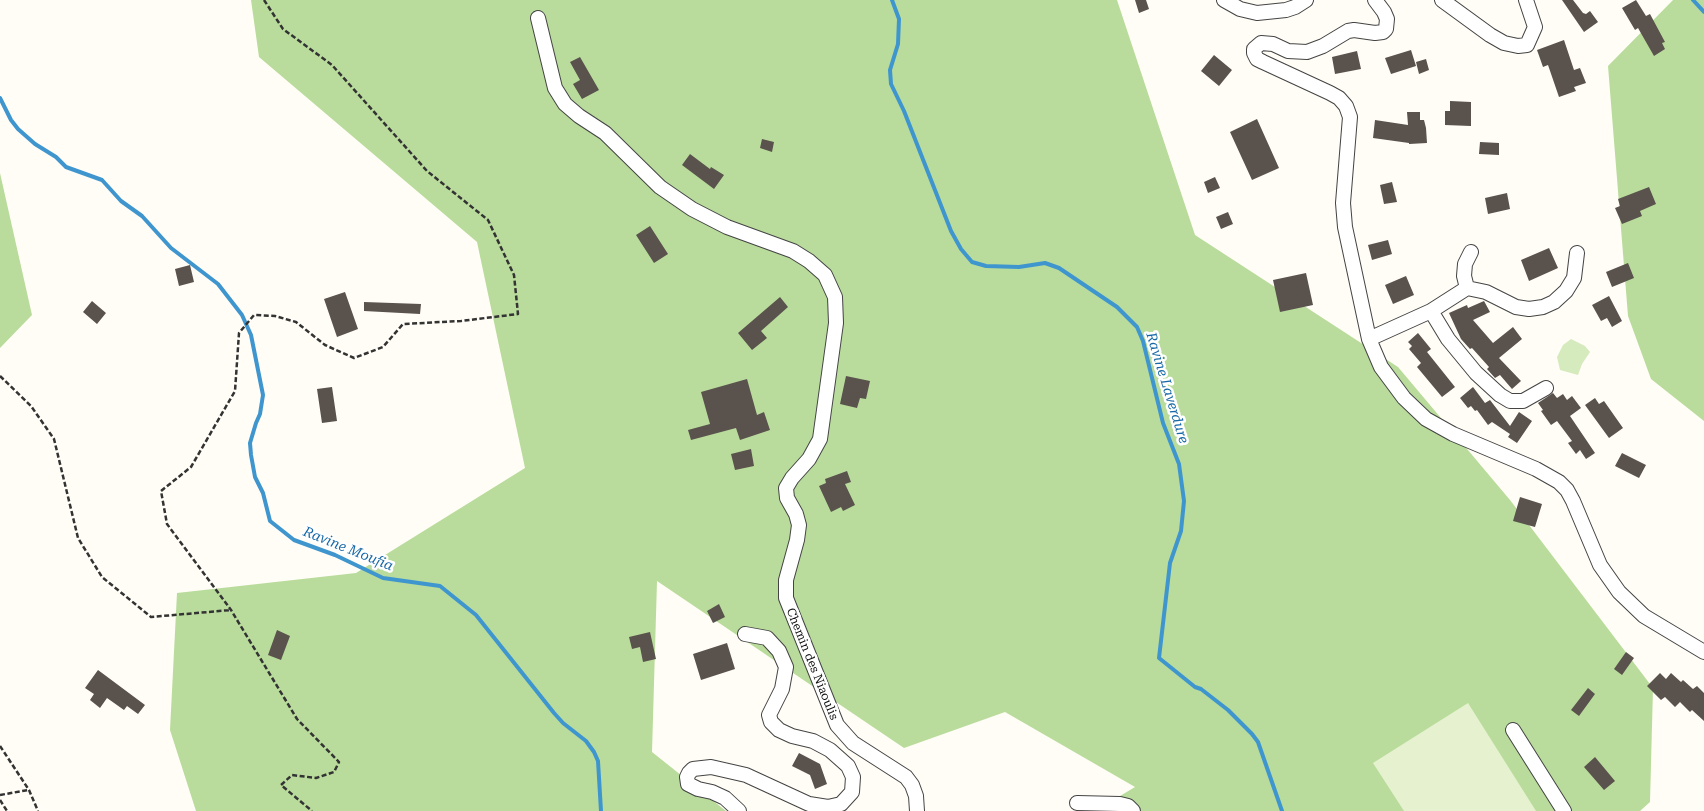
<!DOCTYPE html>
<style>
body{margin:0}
canvas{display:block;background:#fffdf5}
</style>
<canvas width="1704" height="811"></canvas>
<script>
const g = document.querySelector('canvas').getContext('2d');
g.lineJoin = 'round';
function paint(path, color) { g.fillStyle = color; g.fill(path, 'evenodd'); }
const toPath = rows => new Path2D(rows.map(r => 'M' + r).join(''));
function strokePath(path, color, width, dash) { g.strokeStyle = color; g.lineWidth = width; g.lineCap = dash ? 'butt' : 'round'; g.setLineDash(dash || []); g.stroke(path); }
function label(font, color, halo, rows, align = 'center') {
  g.font = font + ' "Roboto Serif",serif'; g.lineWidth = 5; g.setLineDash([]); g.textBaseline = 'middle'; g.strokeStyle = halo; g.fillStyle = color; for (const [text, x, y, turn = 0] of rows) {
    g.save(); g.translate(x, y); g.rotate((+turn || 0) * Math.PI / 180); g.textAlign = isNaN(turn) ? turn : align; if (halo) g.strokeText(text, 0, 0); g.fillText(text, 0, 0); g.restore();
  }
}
paint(toPath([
 [1571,339,1585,346,1590,352,1582,364,1578,375,1560,370,1557,357,1563,345]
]), '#d5ebbd');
paint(toPath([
 [251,0,1117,0,1195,235,1398,367,1510,500,1653,688,1650,802,1640,811,1095,811,1135,787,1005,712,904,748,657,581,652,752,726,811,196,811,170,730,177,593,356,573,525,468,477,242,259,57],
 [1673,0,1704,0,1704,421,1651,379,1628,316,1608,66],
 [0,173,32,315,0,348]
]), '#b9dc9c');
paint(toPath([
 [1468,703,1536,811,1404,811,1373,763]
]), '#e6f2cf');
strokePath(toPath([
 [892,0,899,19,898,44,890,70,891,84,904,111,951,231,961,249,972,262,986,266,1019,267,1045,263,1059,268,1117,307,1137,327,1143,341,1163,423,1179,464,1184,501,1181,531,1170,563,1159,658,1195,687,1201,689,1228,710,1252,734,1258,742,1282,811],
 [1693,0,1704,12],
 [0,98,11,120,18,129,35,144,56,157,66,167,102,180,121,201,142,216,171,248,218,284,242,315,251,335,263,395,260,414,256,423,250,443,251,455,255,477,263,493,270,521,294,540,335,555,383,578,440,586,476,615,554,713,563,723,586,741,594,752,598,761,601,811]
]), '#3f96cf', 4);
paint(toPath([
 [1135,0,1146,0,1149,9,1139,13],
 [1562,0,1573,0,1583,13,1586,14,1590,11,1598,22,1584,32],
 [1636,0,1646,16,1650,14,1665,42,1662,43,1665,49,1654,56,1638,28,1635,30,1622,8],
 [1564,40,1574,70,1580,68,1586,83,1574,87,1576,91,1559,97,1548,65,1543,67,1537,50],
 [1411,50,1416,66,1391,74,1385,58],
 [1357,51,1361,69,1335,74,1332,57],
 [1214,55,1232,70,1219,86,1201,71],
 [580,57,599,90,582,99,573,84,580,80,570,62],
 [1426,59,1429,70,1419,74,1416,62],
 [1450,101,1471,102,1471,126,1445,125,1445,111,1450,111],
 [1407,112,1420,112,1420,120,1424,120,1426,128,1427,143,1409,144,1409,143,1373,138,1375,120,1408,125],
 [1257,119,1279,168,1252,180,1230,132],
 [762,139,774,142,772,152,760,148],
 [1480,142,1499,143,1499,155,1479,154],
 [690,154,710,169,711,167,724,175,714,189,682,165],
 [1215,177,1220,188,1208,193,1204,182],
 [1392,182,1397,202,1384,204,1380,185],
 [1649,187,1656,204,1640,211,1642,216,1622,224,1615,208,1620,206,1618,199],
 [1507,193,1510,209,1488,214,1485,198],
 [1228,212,1233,224,1221,229,1216,217],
 [650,226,668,254,654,263,636,235],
 [1388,240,1392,254,1372,260,1368,245],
 [1549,248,1558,268,1529,281,1521,260],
 [1628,263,1634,278,1612,287,1606,272],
 [190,265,194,282,179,286,175,269],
 [1306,273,1313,305,1280,312,1273,280],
 [1406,276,1414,295,1393,304,1385,285],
 [345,292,358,329,337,337,324,299],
 [1609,296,1622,321,1612,327,1607,318,1601,321,1592,305],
 [780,297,788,307,761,331,767,338,752,350,738,333],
 [92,301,106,313,97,324,83,312],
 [1484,301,1490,312,1473,320,1493,343,1513,327,1522,339,1499,358,1521,381,1512,389,1500,375,1495,378,1487,369,1489,367,1472,348,1470,349,1461,339,1449,313,1467,305,1468,308],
 [364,302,421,304,420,314,364,311],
 [1418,333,1431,349,1427,352,1455,387,1442,397,1417,367,1421,363,1409,349,1412,346,1408,342],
 [846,376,870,381,866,399,860,398,857,408,840,404],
 [747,379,757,415,764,412,770,430,740,440,736,428,691,440,688,430,710,424,701,392],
 [332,387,337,421,322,423,317,389],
 [1473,387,1485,403,1490,400,1510,426,1519,412,1532,421,1517,443,1508,437,1510,434,1492,422,1488,425,1477,410,1475,411,1471,406,1468,408,1460,398],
 [1553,393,1557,398,1563,394,1567,400,1572,396,1581,408,1570,416,1595,453,1586,459,1580,450,1576,454,1568,443,1572,441,1557,421,1551,425,1541,411,1543,410,1538,403],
 [1595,398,1599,404,1604,401,1623,428,1609,438,1585,405],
 [751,449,754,466,735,470,731,454],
 [1622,453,1646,465,1639,478,1615,466],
 [847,471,851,482,845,484,855,505,843,511,841,507,831,512,819,486,826,483,825,479],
 [1520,497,1542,504,1535,527,1513,521],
 [719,604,725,617,713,623,707,611],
 [277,630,290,636,281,660,268,655],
 [650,632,656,659,643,662,640,647,632,649,629,637],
 [727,643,735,669,701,680,693,654],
 [1626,652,1634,658,1622,675,1614,669],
 [98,670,145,705,138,714,127,706,124,710,107,698,100,708,90,700,94,694,85,688],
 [1660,673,1666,679,1671,673,1681,682,1683,680,1693,689,1697,686,1704,693,1704,721,1692,710,1690,712,1680,702,1675,707,1665,697,1661,700,1647,686],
 [1588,688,1595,694,1579,716,1571,710],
 [799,753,820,764,827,784,815,789,810,775,792,766],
 [1595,757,1615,781,1604,790,1584,767]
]), '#5a524d');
const minor = toPath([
 [1224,0,1240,9,1257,13,1286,10,1295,7,1306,0],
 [1375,0,1384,12,1387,19,1386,29,1383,32,1375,33,1354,30,1348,31,1323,46,1307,52,1288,51,1273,44,1261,43,1254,49,1254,53,1257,59,1263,62,1330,93,1339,98,1346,106,1350,117,1343,203,1345,227,1369,339,1381,367,1404,398,1426,419,1453,434,1536,469,1559,482,1567,490,1573,501,1600,565,1619,592,1644,616,1704,652],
 [1442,0,1490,35,1504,43,1518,46,1527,45,1535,27,1526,0],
 [538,18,555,88,565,104,579,116,605,133,660,187,692,209,727,227,793,251,809,261,825,275,835,297,836,323,820,439,809,459,792,478,786,488,787,498,796,514,799,525,797,540,786,580,786,598,837,725,853,743,906,777,912,785,916,796,917,811],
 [1471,252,1465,264,1464,276,1467,288,1486,292,1516,307,1529,309,1543,307,1554,302,1566,291,1574,278,1577,253],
 [1431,311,1448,339,1476,373,1500,395,1510,401,1523,401,1546,388],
 [1369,339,1431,311,1467,288],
 [1513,730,1564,811],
 [1077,803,1120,804,1128,806,1133,811],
 [739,811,725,798,712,792,698,789,688,784,687,777,689,773,693,769,711,767,746,775,809,804,828,807,841,804,852,792,853,777,848,766,830,750,813,741,792,736,779,730,771,722,769,715,782,689,786,667,779,651,767,638,745,634]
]);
strokePath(minor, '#444', 16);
strokePath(toPath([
 [264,0,283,29,332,65,427,171,488,220,514,275,518,314,461,321,403,324,383,347,354,358,325,345,296,322,275,316,254,315,239,333,235,391,191,467,161,491,167,524,231,610,297,719,339,762,334,772,316,778,292,775,281,785,312,811],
 [0,376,31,406,54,439,78,538,102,577,151,617,231,610],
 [0,746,29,790,38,811],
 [0,795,28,790],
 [0,800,7,811]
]), '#333', 2.5, [5, 2.5]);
strokePath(minor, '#fff', 14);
label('12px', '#111', '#fff', [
 ["Chemin des Niaoulis",812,664,68]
]);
label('italic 14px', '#1768a6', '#fff', [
 ["Ravine Laverdure",1167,388,73],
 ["Ravine Moufia",348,549,22]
]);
</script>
